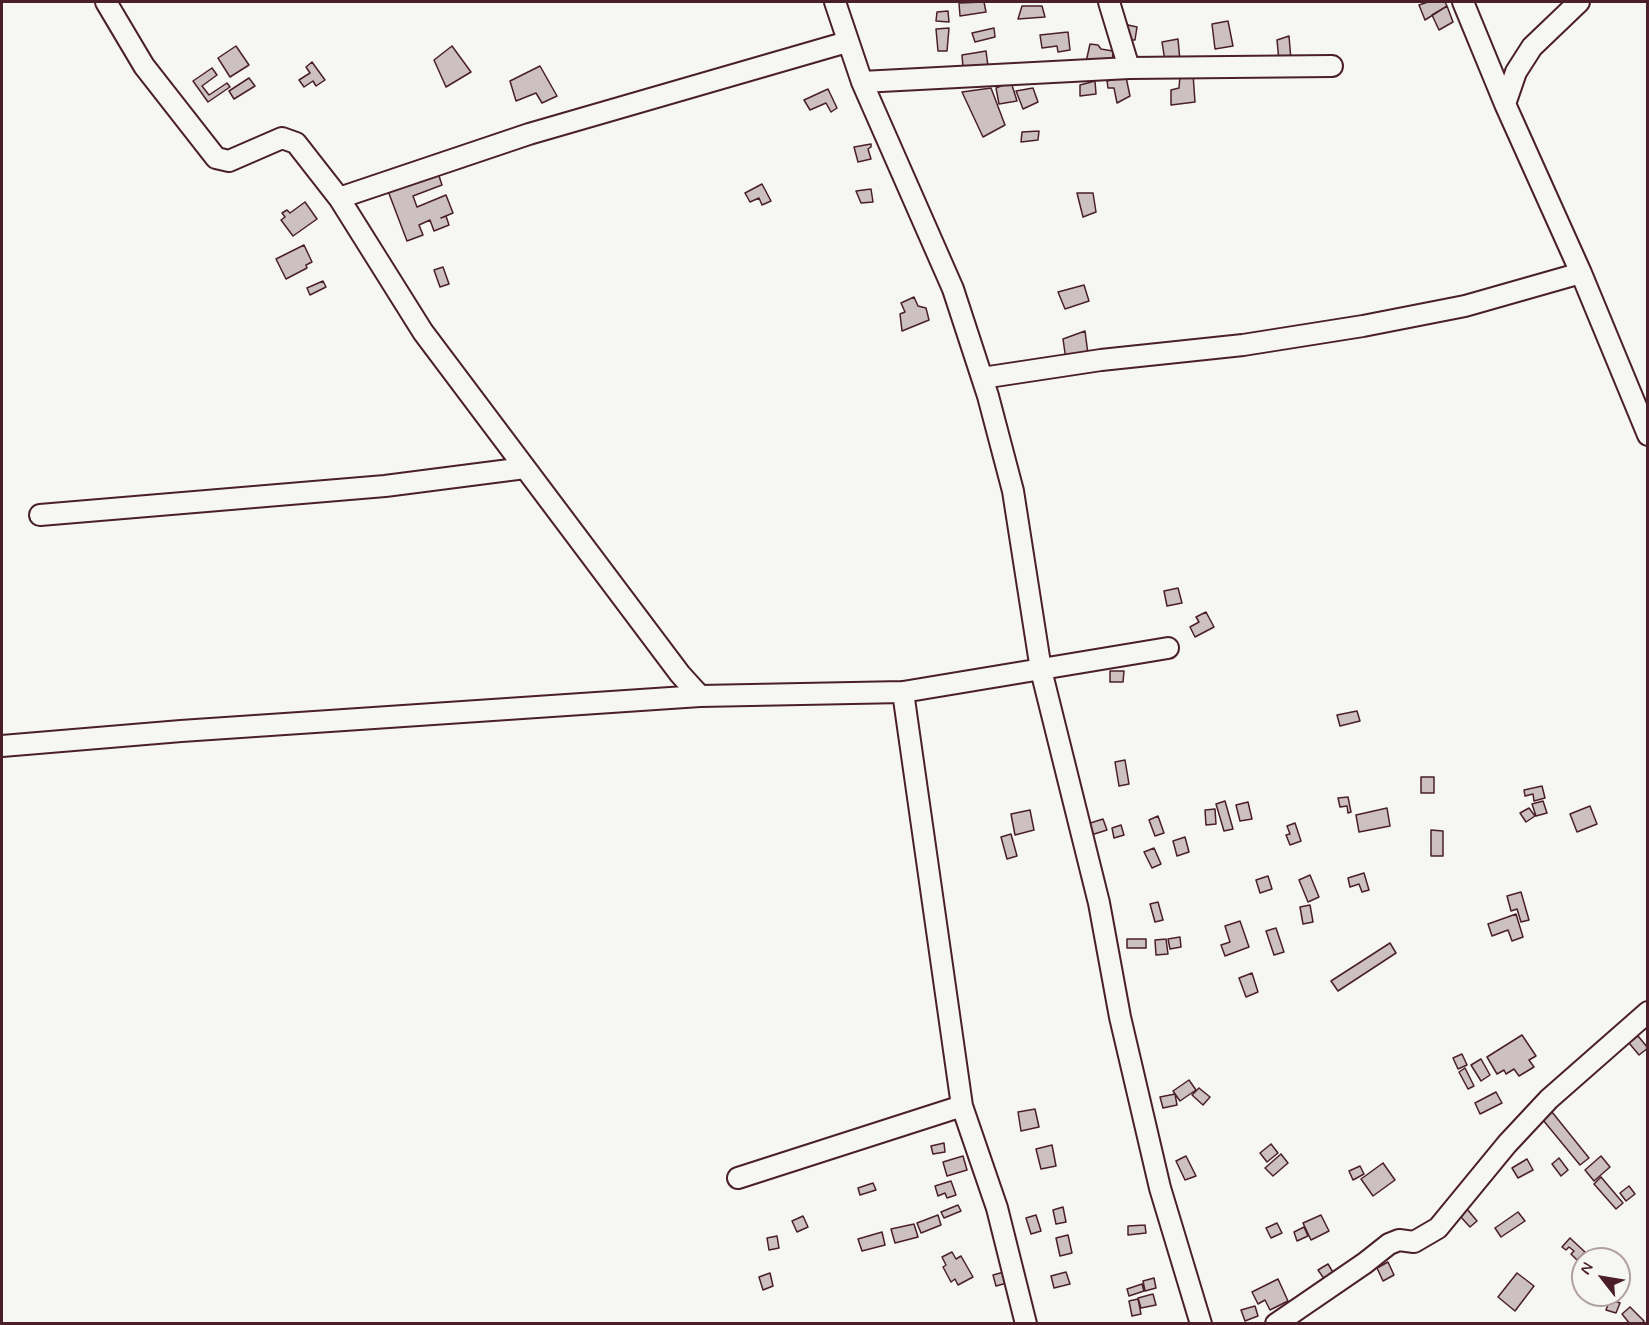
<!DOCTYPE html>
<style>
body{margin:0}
#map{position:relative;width:1649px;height:1325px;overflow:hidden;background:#f6f6f2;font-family:Mynerve,sans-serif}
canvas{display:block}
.frame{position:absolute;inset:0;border:3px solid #4a1f2b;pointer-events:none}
.north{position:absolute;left:1571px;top:1247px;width:60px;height:60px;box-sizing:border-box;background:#f6f6f2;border:2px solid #b1a0a2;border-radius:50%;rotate:301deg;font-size:16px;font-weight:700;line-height:24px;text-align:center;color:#4a1f2b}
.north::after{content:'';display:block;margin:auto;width:21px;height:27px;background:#4a1f2b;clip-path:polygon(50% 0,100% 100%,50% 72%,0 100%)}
</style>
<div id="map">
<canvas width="1649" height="1325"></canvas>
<div class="frame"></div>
<div class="north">N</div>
</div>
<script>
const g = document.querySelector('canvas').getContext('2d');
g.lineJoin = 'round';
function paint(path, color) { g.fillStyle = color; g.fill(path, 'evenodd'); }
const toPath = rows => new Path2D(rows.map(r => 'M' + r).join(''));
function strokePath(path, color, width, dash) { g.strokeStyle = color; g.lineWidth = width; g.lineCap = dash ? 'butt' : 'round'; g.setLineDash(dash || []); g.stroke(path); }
const building = toPath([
 [984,2,986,12,960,16,959,3,984,2],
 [1428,2,1445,2,1447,6,1425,20,1419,5,1428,2],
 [1022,6,1042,6,1045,17,1018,19,1022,6],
 [1447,6,1453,22,1439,30,1432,15,1447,6],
 [948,11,949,22,936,21,937,12,948,11],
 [1228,21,1233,46,1215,49,1212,24,1228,21],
 [1119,23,1137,27,1135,40,1120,40,1119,23],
 [949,28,947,51,938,51,936,29,949,28],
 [994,28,995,37,975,42,972,33,994,28],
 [1068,32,1070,50,1058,52,1057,46,1042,48,1040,35,1068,32],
 [1289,36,1291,60,1279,61,1277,40,1289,36],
 [1178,39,1180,61,1165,61,1162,42,1178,39],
 [1090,44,1098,45,1101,49,1113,51,1112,65,1086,62,1090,44],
 [236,46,249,65,230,77,218,58,236,46],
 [452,46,471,72,446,87,434,60,452,46],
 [986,51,988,66,963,68,962,55,986,51],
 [312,62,325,80,316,86,313,81,304,87,299,80,310,73,306,67,312,62],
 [540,66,557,96,542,103,536,93,516,101,510,81,540,66],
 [212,68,217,75,202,86,209,95,227,83,230,87,208,102,193,81,212,68],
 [1193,74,1195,102,1171,105,1171,90,1179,88,1180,76,1193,74],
 [1126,77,1130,96,1117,103,1114,88,1108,88,1107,81,1126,77],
 [249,78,255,86,234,99,229,91,249,78],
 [1095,81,1096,94,1080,96,1080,85,1095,81],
 [1011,82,1017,101,999,104,996,88,1011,82],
 [991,88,1005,125,983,137,962,92,991,88],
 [1033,88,1038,102,1023,109,1016,91,1033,88],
 [828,89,837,108,831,112,826,103,810,110,804,100,828,89],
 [1039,131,1038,140,1021,142,1022,132,1039,131],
 [871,144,871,147,868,149,871,159,858,162,854,147,871,144],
 [438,173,442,185,413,196,417,207,446,195,453,213,441,218,446,216,449,225,434,231,430,220,419,225,423,235,407,241,388,191,438,173],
 [762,184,771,201,762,205,759,198,750,202,745,193,762,184],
 [871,189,873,202,861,203,856,191,871,189],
 [1077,193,1093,193,1096,212,1083,217,1077,193],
 [305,202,317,219,293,236,281,220,285,217,282,213,287,210,290,213,305,202],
 [304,245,312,262,306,265,307,268,286,279,276,259,304,245],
 [443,267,449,284,440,287,434,270,443,267],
 [323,281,326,287,310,295,307,288,323,281],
 [1084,285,1089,301,1065,309,1058,292,1084,285],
 [914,297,918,306,926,308,929,320,902,331,900,314,905,312,901,303,914,297],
 [1085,331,1088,354,1066,360,1063,339,1085,331],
 [1178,588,1182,603,1167,606,1164,591,1178,588],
 [1206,612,1214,627,1195,637,1190,627,1199,622,1196,617,1206,612],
 [1110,671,1124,671,1123,682,1110,682,1110,671],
 [1357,711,1360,721,1340,726,1337,715,1357,711],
 [1125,760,1129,784,1119,786,1115,762,1125,760],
 [1421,777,1434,777,1434,793,1421,793,1421,777],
 [1542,786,1545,798,1534,801,1533,794,1525,796,1524,790,1542,786],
 [1348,797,1351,812,1348,813,1347,806,1340,807,1338,798,1348,797],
 [1225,801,1233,829,1224,831,1216,804,1225,801],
 [1543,801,1547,813,1536,816,1532,804,1543,801],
 [1248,802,1252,819,1240,821,1236,805,1248,802],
 [1590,806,1597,824,1577,832,1570,814,1590,806],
 [1387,808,1390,826,1359,832,1356,815,1387,808],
 [1529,808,1535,816,1526,822,1520,813,1529,808],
 [1215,809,1216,824,1206,825,1205,810,1215,809],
 [1030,810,1034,830,1015,835,1011,814,1030,810],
 [1158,816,1164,833,1155,836,1149,820,1158,816],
 [1103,819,1107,830,1088,836,1084,825,1103,819],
 [1295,823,1301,841,1290,845,1286,835,1290,834,1287,826,1295,823],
 [1121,825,1124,835,1114,838,1112,828,1121,825],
 [1431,830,1443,831,1443,856,1431,856,1431,830],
 [1011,834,1017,856,1007,859,1001,837,1011,834],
 [1185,837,1189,852,1177,856,1173,841,1185,837],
 [1154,848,1161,864,1152,868,1144,852,1154,848],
 [1364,873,1369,890,1362,892,1359,884,1350,887,1348,878,1364,873],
 [1310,875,1319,897,1308,902,1299,880,1310,875],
 [1268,876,1272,889,1260,893,1256,880,1268,876],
 [1521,892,1529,920,1521,922,1517,909,1511,911,1507,896,1521,892],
 [1158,902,1163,920,1155,922,1150,904,1158,902],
 [1310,905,1313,922,1303,924,1300,907,1310,905],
 [1516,914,1523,937,1512,941,1508,930,1492,936,1488,924,1516,914],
 [1240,921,1249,947,1225,956,1221,945,1230,942,1225,926,1240,921],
 [1276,928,1284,952,1274,955,1266,931,1276,928],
 [1180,937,1181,947,1170,949,1168,939,1180,937],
 [1127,939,1146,939,1146,948,1127,948,1127,939],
 [1166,939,1168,954,1156,955,1155,940,1166,939],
 [1390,943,1396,953,1338,991,1331,981,1390,943],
 [1252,973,1258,992,1246,997,1239,978,1252,973],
 [1522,1035,1536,1056,1529,1060,1534,1067,1519,1076,1514,1069,1506,1074,1504,1070,1497,1074,1487,1057,1522,1035],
 [1638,1036,1648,1048,1639,1055,1629,1043,1638,1036],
 [1462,1054,1467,1065,1458,1069,1453,1058,1462,1054],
 [1481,1059,1490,1075,1481,1081,1471,1065,1481,1059],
 [1465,1068,1474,1086,1468,1089,1459,1072,1465,1068],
 [1189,1080,1196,1090,1180,1101,1173,1091,1189,1080],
 [1199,1088,1210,1097,1203,1105,1192,1095,1199,1088],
 [1496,1092,1502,1103,1480,1114,1475,1103,1496,1092],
 [1175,1094,1177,1105,1163,1108,1160,1097,1175,1094],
 [1035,1109,1039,1127,1021,1131,1018,1112,1035,1109],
 [1552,1112,1589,1158,1580,1165,1543,1120,1552,1112],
 [944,1143,945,1152,933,1154,931,1146,944,1143],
 [1271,1144,1278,1153,1267,1162,1260,1153,1271,1144],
 [1052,1145,1056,1166,1041,1169,1036,1149,1052,1145],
 [1281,1154,1288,1163,1273,1176,1265,1168,1281,1154],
 [963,1156,967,1170,947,1176,943,1162,963,1156],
 [1186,1156,1196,1176,1185,1180,1176,1161,1186,1156],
 [1601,1156,1610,1167,1594,1181,1585,1170,1601,1156],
 [1559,1158,1568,1170,1561,1176,1552,1164,1559,1158],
 [1527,1159,1533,1170,1518,1178,1512,1168,1527,1159],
 [1383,1163,1395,1180,1373,1196,1361,1179,1383,1163],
 [1360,1166,1364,1174,1353,1180,1349,1171,1360,1166],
 [1601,1177,1623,1203,1616,1209,1594,1184,1601,1177],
 [951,1181,956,1195,947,1198,945,1193,938,1196,935,1186,951,1181],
 [873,1183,876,1190,860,1195,858,1188,873,1183],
 [1629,1186,1635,1194,1626,1201,1620,1193,1629,1186],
 [958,1205,961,1211,944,1218,941,1212,958,1205],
 [1063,1207,1066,1222,1056,1224,1053,1210,1063,1207],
 [1467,1209,1477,1221,1470,1227,1459,1215,1467,1209],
 [1518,1212,1525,1221,1501,1237,1495,1228,1518,1212],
 [938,1215,941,1225,921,1233,917,1223,938,1215],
 [1036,1215,1041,1231,1031,1234,1026,1218,1036,1215],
 [1321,1215,1329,1231,1311,1240,1303,1223,1321,1215],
 [803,1216,808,1227,797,1232,792,1221,803,1216],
 [1277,1223,1282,1233,1271,1238,1266,1228,1277,1223],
 [914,1224,918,1237,895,1243,891,1229,914,1224],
 [1145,1225,1146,1233,1128,1235,1128,1226,1145,1225],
 [1304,1227,1308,1236,1297,1241,1294,1232,1304,1227],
 [882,1232,885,1245,862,1251,858,1239,882,1232],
 [1068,1235,1072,1253,1060,1256,1056,1238,1068,1235],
 [777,1236,779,1248,769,1250,767,1238,777,1236],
 [1570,1238,1585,1252,1577,1260,1571,1254,1574,1251,1569,1247,1566,1250,1562,1247,1570,1238],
 [952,1252,956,1259,961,1256,973,1277,958,1285,955,1279,951,1282,943,1267,946,1265,942,1257,952,1252],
 [1388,1262,1394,1275,1383,1281,1377,1268,1388,1262],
 [1328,1264,1334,1274,1325,1280,1318,1270,1328,1264],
 [1004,1272,1007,1283,996,1286,993,1275,1004,1272],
 [1066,1272,1070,1284,1054,1288,1051,1276,1066,1272],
 [770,1273,773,1286,763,1290,759,1277,770,1273],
 [1517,1273,1534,1286,1515,1311,1498,1297,1517,1273],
 [1154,1278,1156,1288,1145,1291,1143,1281,1154,1278],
 [1278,1279,1288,1301,1270,1310,1265,1300,1258,1304,1252,1292,1278,1279],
 [1142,1284,1144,1291,1129,1296,1127,1289,1142,1284],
 [1153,1294,1156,1305,1141,1308,1138,1298,1153,1294],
 [1138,1299,1141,1314,1132,1316,1129,1301,1138,1299],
 [1610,1299,1620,1303,1616,1313,1606,1310,1610,1299],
 [1255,1306,1258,1316,1245,1321,1241,1310,1255,1306],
 [1630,1307,1644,1321,1642,1324,1630,1324,1622,1314,1630,1307]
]);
paint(building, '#ccc1c0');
strokePath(building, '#4a1f2b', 1.5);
const minor = toPath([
 [106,2,144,66,216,158,229,161,282,138,296,143,339,198,423,332,680,674,700,696],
 [835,2,862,82,953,289,988,396,1013,491,1041,670,1099,903,1120,1017,1160,1188,1201,1324],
 [1109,2,1129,68],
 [1463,2,1505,104,1581,273,1648,435],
 [862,82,1129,68,1332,66],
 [1505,104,1516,72,1532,47,1579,2],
 [339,198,529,134,847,42],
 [982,378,1101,360,1243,345,1363,326,1465,306,1581,273],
 [40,515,385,486,525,468],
 [903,692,962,1106,997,1208,1026,1324],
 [2,746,181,731,700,696,903,692,1168,648],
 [738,1178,962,1106],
 [1276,1324,1365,1263,1389,1244,1399,1240,1414,1242,1438,1228,1507,1144,1549,1099,1648,1012]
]);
strokePath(minor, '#4a1f2b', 24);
strokePath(minor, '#f6f6f2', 20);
</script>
